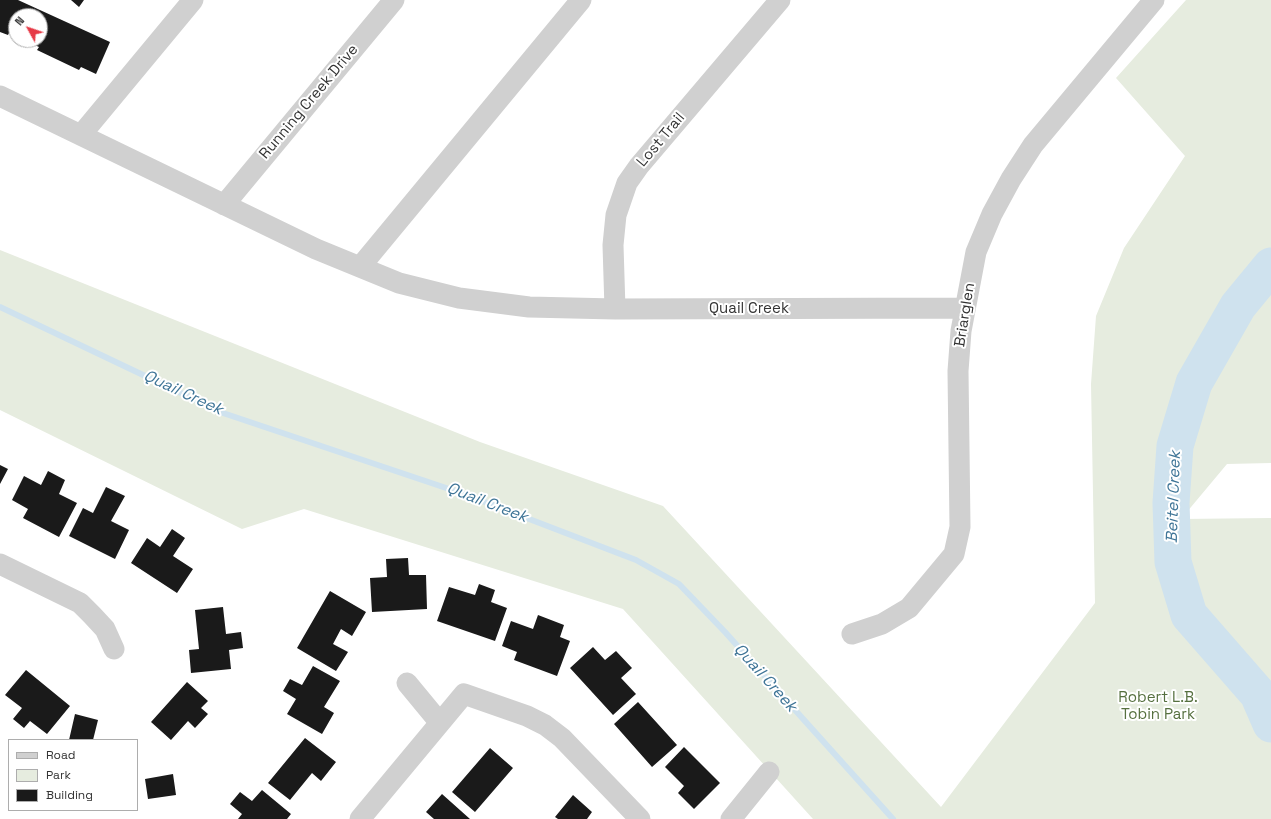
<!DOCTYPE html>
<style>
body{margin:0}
#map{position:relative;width:1271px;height:819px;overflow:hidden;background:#fff;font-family:"Space Grotesk",sans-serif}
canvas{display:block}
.legend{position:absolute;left:8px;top:739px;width:130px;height:72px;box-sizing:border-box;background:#fff;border:1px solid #adadad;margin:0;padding:5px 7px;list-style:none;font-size:12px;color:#333}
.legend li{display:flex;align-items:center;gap:8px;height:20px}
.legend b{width:20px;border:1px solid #adadad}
.north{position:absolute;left:8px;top:8px;width:40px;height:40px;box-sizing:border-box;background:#fff;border:1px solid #adadad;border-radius:50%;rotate:310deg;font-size:11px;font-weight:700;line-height:16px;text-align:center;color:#333}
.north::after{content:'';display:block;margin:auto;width:14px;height:18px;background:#e63946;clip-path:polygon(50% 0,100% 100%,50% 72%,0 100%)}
</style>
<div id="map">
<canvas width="1271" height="819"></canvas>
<ul class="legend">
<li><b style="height:5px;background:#d0d0d0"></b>Road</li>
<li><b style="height:11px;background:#e6ecdf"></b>Park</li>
<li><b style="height:11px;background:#1a1a1a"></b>Building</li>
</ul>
<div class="north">N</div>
</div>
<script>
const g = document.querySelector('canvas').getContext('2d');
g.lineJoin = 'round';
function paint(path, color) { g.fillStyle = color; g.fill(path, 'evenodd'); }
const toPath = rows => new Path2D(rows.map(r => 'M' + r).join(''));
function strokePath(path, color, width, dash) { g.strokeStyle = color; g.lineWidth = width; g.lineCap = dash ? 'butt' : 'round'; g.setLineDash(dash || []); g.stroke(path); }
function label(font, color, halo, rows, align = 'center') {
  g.font = font + ' "Space Grotesk",sans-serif'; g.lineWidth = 4; g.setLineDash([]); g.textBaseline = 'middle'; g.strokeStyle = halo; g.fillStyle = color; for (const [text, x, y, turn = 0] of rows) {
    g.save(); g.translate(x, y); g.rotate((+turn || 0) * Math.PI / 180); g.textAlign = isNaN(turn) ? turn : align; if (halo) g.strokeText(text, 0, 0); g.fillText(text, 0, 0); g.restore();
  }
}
paint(toPath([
 [1186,0,1271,0,1271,463,1227,464,1181,519,1271,518,1271,819,813,819,623,609,304,509,242,529,0,410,0,250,480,442,663,506,941,807,1095,603,1091,384,1096,316,1124,248,1185,156,1116,78]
]), '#e6ecdf');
strokePath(toPath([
 [0,307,223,413,464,494,636,560,679,584,725,632,893,819]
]), '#cfe2ee', 6);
strokePath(toPath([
 [1271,266,1238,306,1194,383,1175,446,1171,503,1173,562,1189,615,1258,694,1271,724]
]), '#cfe2ee', 37);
paint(toPath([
 [0,0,18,0,110,42,96,74,81,67,79,70,37,50,39,47,24,40,40,40,40,16,16,16,16,36,9,33,8,35,0,32],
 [71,0,84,0,79,7],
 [0,465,8,469,0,484],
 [48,471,65,480,59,494,77,503,59,537,23,518,28,509,12,500,24,476,41,485],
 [106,487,125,496,111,521,129,530,115,559,69,536,83,508,93,513],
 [172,529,185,538,173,556,193,569,177,593,131,563,147,538,160,547],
 [408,558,409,575,426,575,427,609,372,612,370,578,387,577,386,559],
 [479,584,495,590,491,602,507,608,495,641,437,621,449,587,475,595],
 [330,591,366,612,352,636,341,629,333,644,348,652,336,671,297,648],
 [223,607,226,634,241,632,243,648,229,650,231,669,191,673,189,650,199,649,195,610],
 [538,615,564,625,560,637,570,641,557,676,514,660,517,652,502,646,511,621,533,629],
 [593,647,605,660,616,651,632,668,621,678,636,694,613,715,570,668],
 [313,666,340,681,324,707,334,713,322,734,287,714,296,699,283,691,290,679,302,685],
 [26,670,70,706,47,734,30,721,24,728,13,719,22,708,5,695],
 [187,682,208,701,201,708,208,714,195,728,188,721,171,740,151,722],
 [638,702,677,745,652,767,614,724],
 [75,714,98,720,93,740,69,740],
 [305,738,336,762,321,781,312,773,290,800,268,783],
 [684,747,720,783,694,809,678,793,684,786,665,767],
 [490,748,513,768,475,812,452,792],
 [173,774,176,795,148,799,145,779],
 [262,790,291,814,287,819,238,819,242,814,230,804,240,792,252,801],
 [442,794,470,819,434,819,426,812],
 [573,795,592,812,587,819,558,819,555,817]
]), '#1a1a1a');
strokePath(toPath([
 [0,96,316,249,399,283,459,298,529,307,615,309,965,308],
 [81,135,193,0],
 [224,205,394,0],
 [360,267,581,0],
 [615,309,613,245,616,215,627,183,639,166,780,0],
 [0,564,80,603,92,615,105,629,114,649],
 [852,634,882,624,909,608,954,554,960,527,958,371,961,331,976,252,992,214,1011,179,1033,145,1154,0],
 [407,683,440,723],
 [360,819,464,694,527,716,545,725,562,738,640,819],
 [731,819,769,772]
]), '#d0d0d0', 21);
label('15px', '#333', '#fff', [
 ["Running Creek Drive",309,102,-50],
 ["Lost Trail",661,140,-50],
 ["Quail Creek",749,309],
 ["Briarglen",965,315,-81]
]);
label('15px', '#56703f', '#fff', [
 ["Robert L.B.",1158,698],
 ["Tobin Park",1158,715]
]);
label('italic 16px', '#3f7597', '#fff', [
 ["Quail Creek",183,393,25],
 ["Beitel Creek",1174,497,-88],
 ["Quail Creek",487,503,21],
 ["Quail Creek",765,678,48]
]);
</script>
